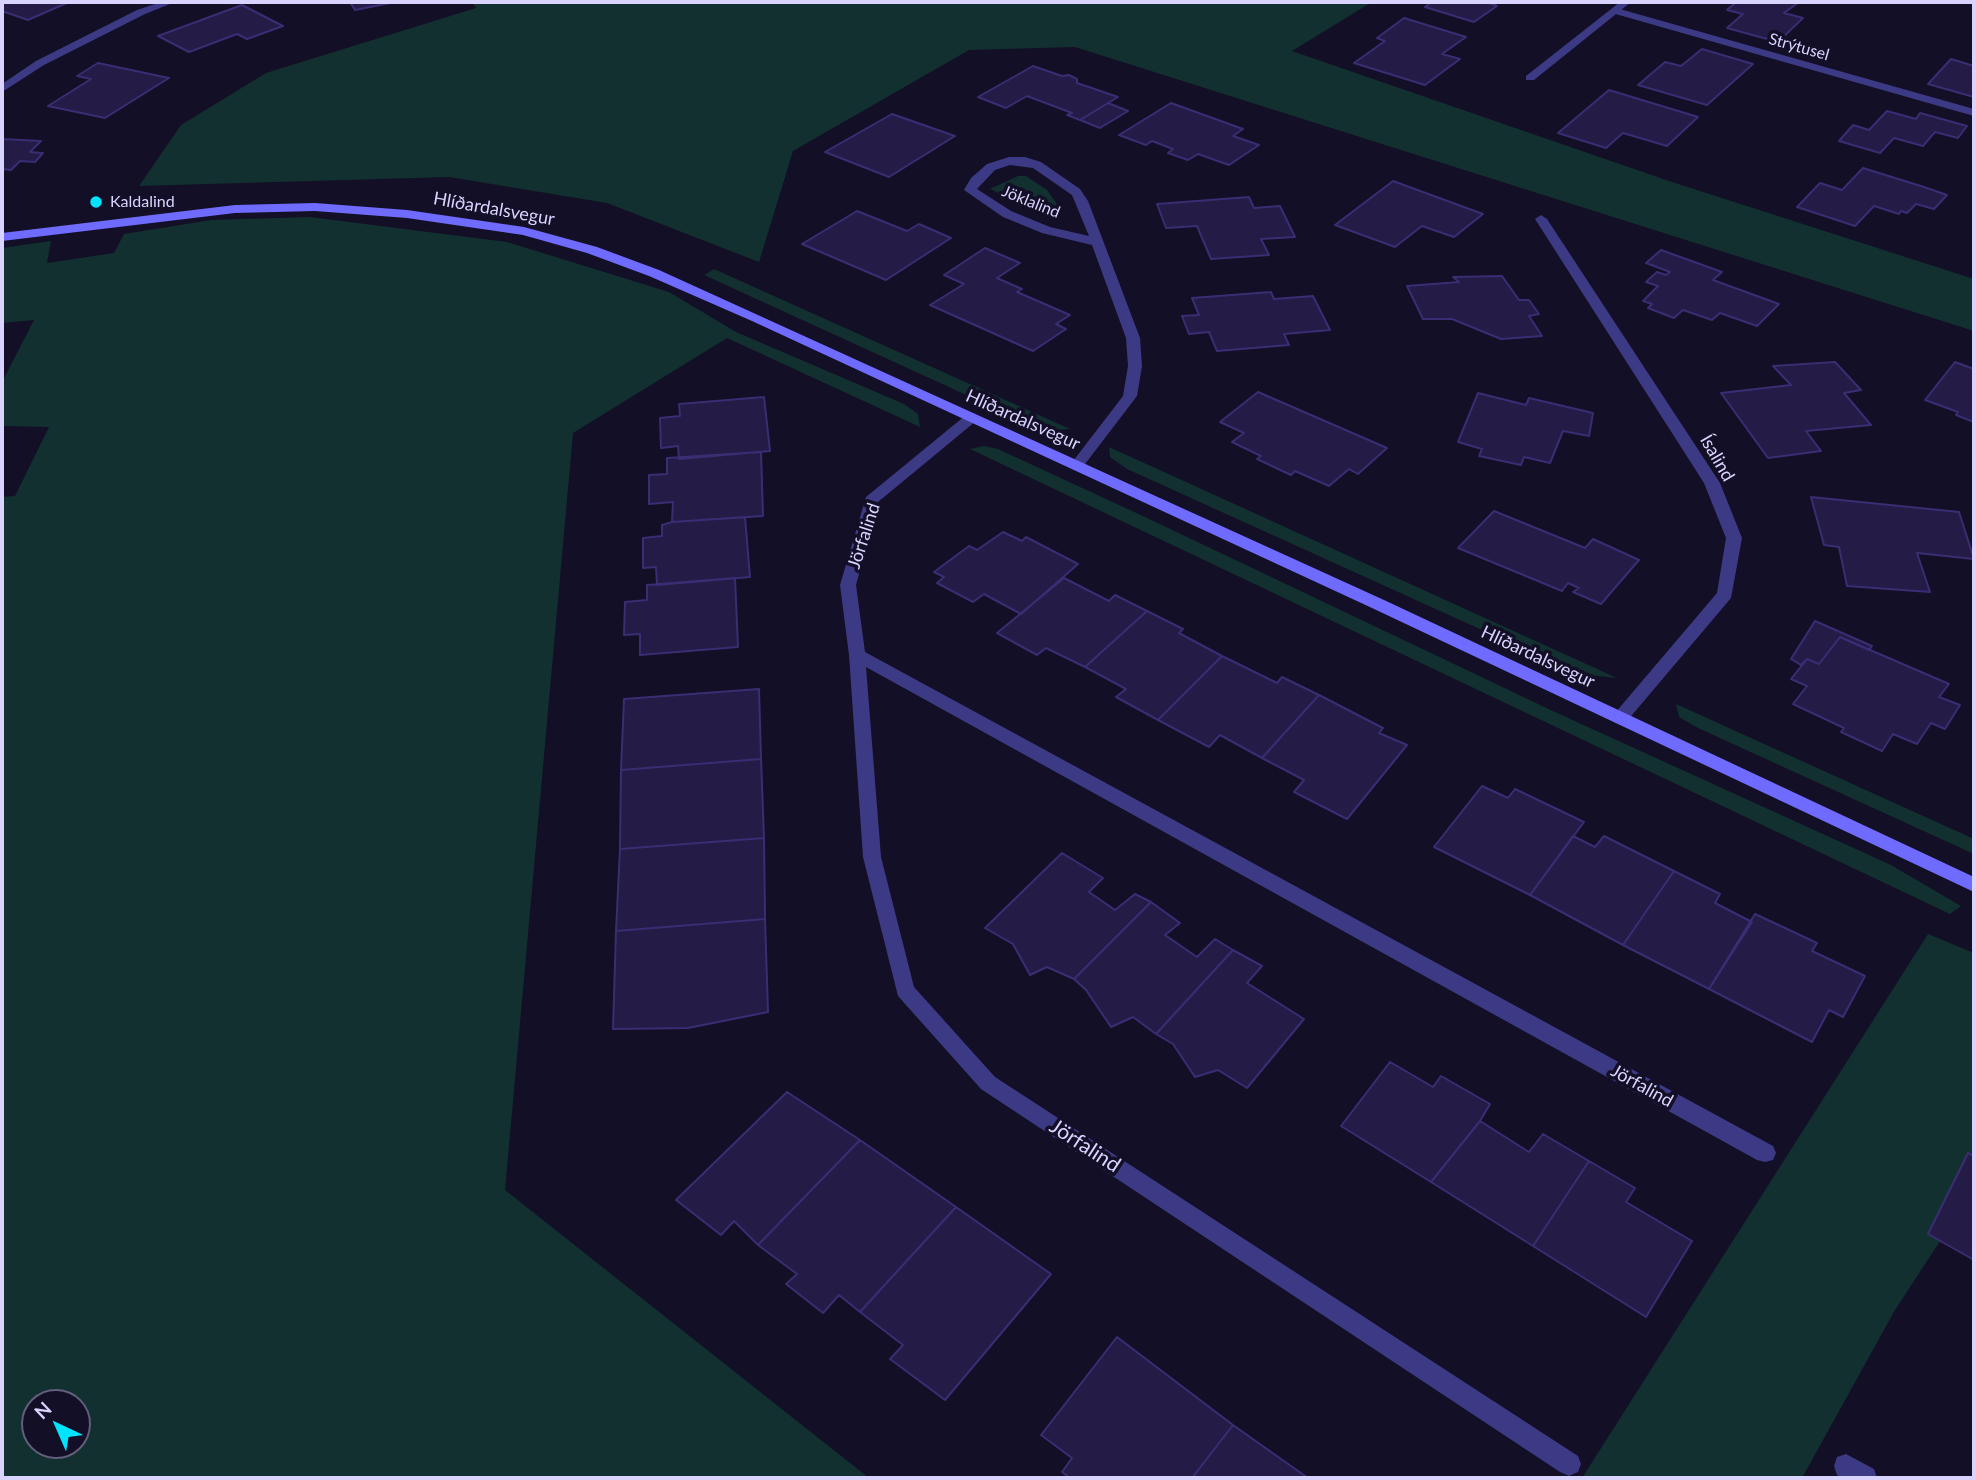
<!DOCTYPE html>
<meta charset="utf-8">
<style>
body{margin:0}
#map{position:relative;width:1976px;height:1480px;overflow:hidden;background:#130f26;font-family:Lato,sans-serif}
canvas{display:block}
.frame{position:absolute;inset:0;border:4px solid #d9d4ff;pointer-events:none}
.north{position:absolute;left:21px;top:1389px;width:70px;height:70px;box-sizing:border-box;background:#130f26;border:2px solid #625e7d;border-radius:50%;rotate:316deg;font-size:19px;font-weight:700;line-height:28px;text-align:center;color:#d9d4ff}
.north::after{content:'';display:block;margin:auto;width:24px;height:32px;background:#00e5ff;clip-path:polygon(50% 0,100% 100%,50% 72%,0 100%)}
</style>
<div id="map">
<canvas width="1976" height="1480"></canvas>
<div class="frame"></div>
<div class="north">N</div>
</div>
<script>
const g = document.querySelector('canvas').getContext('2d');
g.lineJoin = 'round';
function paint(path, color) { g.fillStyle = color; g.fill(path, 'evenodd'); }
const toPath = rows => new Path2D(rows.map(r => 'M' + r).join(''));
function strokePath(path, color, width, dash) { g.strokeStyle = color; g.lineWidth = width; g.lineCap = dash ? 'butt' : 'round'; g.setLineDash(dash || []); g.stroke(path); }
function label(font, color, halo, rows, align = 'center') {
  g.font = font + ' Lato,sans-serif'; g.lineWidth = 7; g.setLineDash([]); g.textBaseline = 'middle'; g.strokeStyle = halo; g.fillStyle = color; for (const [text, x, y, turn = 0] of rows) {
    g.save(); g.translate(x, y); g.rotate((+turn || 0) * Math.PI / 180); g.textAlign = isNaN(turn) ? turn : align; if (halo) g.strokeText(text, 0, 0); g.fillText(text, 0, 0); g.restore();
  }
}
paint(toPath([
 [472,2,1372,2,1292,51,1669,181,1974,279,1974,331,1075,47,969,50,793,151,759,262,607,203,449,177,139,186,181,125,266,73,476,8],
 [1018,176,1026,176,1047,190,1059,207,1038,211,990,189],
 [310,217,507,242,669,292,736,332,904,404,918,414,920,427,727,338,573,433,505,1190,869,1478,2,1478,2,497,15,496,49,427,2,426,2,382,34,320,2,323,2,248,51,241,47,263,114,253,124,234,211,220],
 [77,1403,77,1445,35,1445,35,1403],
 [714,269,1070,429,1045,431,704,275],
 [984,446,998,449,1145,517,1555,712,1891,865,1961,906,1950,914,970,449],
 [1109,447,1617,678,1579,674,1127,469,1110,457],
 [1676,704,1974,839,1974,854,1698,728,1679,717],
 [1928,934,1974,953,1974,1236,1950,1226,1895,1310,1802,1478,1582,1478]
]), '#12302f');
const building = toPath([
 [2,2,69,2,28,20,2,11,2,2],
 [350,2,395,2,355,10,350,2],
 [1432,2,1487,2,1497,6,1474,22,1425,7,1432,2],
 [1736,2,1799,2,1784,13,1803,18,1778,42,1727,28,1743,14,1727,10,1736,2],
 [242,5,283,26,247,39,237,34,189,52,158,36,242,5],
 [1404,18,1466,37,1442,54,1460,59,1425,85,1354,63,1385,41,1377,38,1404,18],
 [1702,49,1753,64,1707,105,1638,85,1665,62,1681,66,1702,49],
 [1951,59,1974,66,1974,97,1928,84,1951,59],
 [98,63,169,78,105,118,48,106,91,79,77,76,98,63],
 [1033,66,1062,76,1069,75,1077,79,1077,83,1118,97,1080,120,1067,115,1072,113,1027,96,1006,108,978,97,1033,66],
 [1609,90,1698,117,1667,146,1623,133,1606,148,1558,133,1609,90],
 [1108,103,1128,111,1100,128,1080,120,1108,103],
 [1171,103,1243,129,1233,136,1259,145,1229,165,1198,154,1188,160,1168,153,1173,149,1152,141,1146,145,1119,135,1171,103],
 [1887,111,1916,119,1920,113,1967,126,1958,138,1935,132,1923,146,1894,138,1880,153,1839,141,1853,125,1869,130,1887,111],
 [892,114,955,136,889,177,825,152,892,114],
 [2,139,41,141,30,152,43,153,35,162,20,161,11,170,2,169,2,139],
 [1863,168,1924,187,1947,195,1934,209,1916,204,1907,213,1901,211,1899,214,1874,206,1855,226,1797,207,1820,183,1842,190,1863,168],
 [1393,181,1483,214,1454,237,1422,226,1395,247,1335,225,1393,181],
 [1249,197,1254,208,1280,206,1295,237,1261,239,1269,255,1211,259,1197,226,1166,228,1157,204,1249,197],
 [857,211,907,231,919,224,951,238,886,280,802,244,857,211],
 [985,248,1020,263,997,278,1022,289,1017,292,1070,315,1056,324,1066,329,1033,351,930,305,964,284,944,275,985,248],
 [1661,250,1722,272,1713,280,1779,304,1757,326,1720,313,1712,320,1683,310,1674,318,1648,308,1652,304,1643,301,1658,286,1646,282,1657,272,1666,275,1670,272,1646,263,1661,250],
 [1502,276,1519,300,1529,300,1539,314,1529,316,1542,336,1501,339,1452,319,1423,319,1407,286,1459,282,1453,277,1502,276],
 [1271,292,1274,299,1313,296,1330,330,1284,334,1289,345,1217,351,1209,332,1189,334,1182,316,1199,315,1192,298,1271,292],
 [1835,362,1861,390,1844,393,1871,425,1806,431,1821,451,1768,458,1721,393,1791,385,1773,366,1835,362],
 [1955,362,1974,369,1974,422,1956,415,1958,412,1925,400,1955,362],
 [1258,392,1387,448,1358,474,1349,469,1329,486,1295,471,1291,475,1257,459,1261,456,1232,442,1244,433,1220,422,1258,392],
 [1478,393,1526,405,1529,398,1593,413,1589,436,1563,431,1550,463,1524,457,1521,465,1479,456,1482,449,1458,442,1478,393],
 [764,397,770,451,679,459,678,446,661,448,660,418,680,416,679,404,764,397],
 [761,452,763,516,672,522,673,502,649,504,649,475,667,474,667,458,761,452],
 [1811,497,1959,512,1974,559,1917,553,1930,592,1847,586,1839,547,1824,545,1811,497],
 [1494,511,1585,548,1593,539,1639,560,1601,604,1573,592,1579,588,1568,583,1562,591,1458,548,1494,511],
 [745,517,750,577,657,585,656,567,643,568,643,538,662,536,662,525,672,522,745,517],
 [1003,532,1022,541,1026,537,1078,564,1021,614,984,594,973,602,937,583,944,577,934,572,969,546,977,550,1003,532],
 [735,578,738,647,640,655,640,634,624,635,625,602,647,600,647,585,735,578],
 [1064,578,1109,601,1115,595,1147,611,1085,667,1046,648,1037,655,997,633,1064,578],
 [1147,611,1183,629,1179,633,1222,656,1158,720,1116,697,1126,689,1085,667,1147,611],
 [1815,621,1872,646,1869,650,1840,637,1819,664,1807,659,1801,665,1791,659,1815,621],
 [1840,637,1949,684,1939,697,1960,705,1945,729,1931,723,1917,744,1893,734,1882,751,1841,732,1844,728,1793,704,1807,686,1791,679,1807,659,1819,664,1840,637],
 [1222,656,1277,683,1282,677,1319,695,1262,758,1220,735,1209,747,1158,720,1222,656],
 [759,689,761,759,621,770,624,699,759,689],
 [1319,695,1383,728,1379,733,1407,745,1347,819,1294,792,1304,780,1262,758,1319,695],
 [761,759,764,838,620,849,621,770,761,759],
 [1482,786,1508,798,1515,789,1584,822,1530,895,1434,847,1482,786],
 [1573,836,1595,847,1604,836,1674,871,1623,945,1530,895,1573,836],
 [764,838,765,919,616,931,620,849,764,838],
 [1062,853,1103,878,1089,892,1115,910,1135,894,1151,902,1074,979,1047,967,1030,975,1013,944,985,928,1062,853],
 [1674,871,1720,894,1715,903,1752,922,1709,989,1623,945,1674,871],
 [1151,902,1180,923,1165,935,1197,957,1215,939,1233,950,1156,1034,1133,1017,1111,1027,1086,990,1074,979,1151,902],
 [1755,914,1817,943,1812,951,1865,976,1843,1017,1829,1010,1812,1042,1709,989,1755,914],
 [765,919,768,1012,688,1028,613,1029,616,931,765,919],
 [1233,950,1262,966,1247,983,1304,1019,1247,1088,1218,1070,1195,1077,1173,1044,1156,1034,1233,950],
 [1390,1062,1433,1087,1441,1076,1490,1104,1480,1121,1431,1182,1341,1126,1390,1062],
 [787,1092,860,1140,758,1245,734,1221,721,1235,676,1200,787,1092],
 [1480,1121,1529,1152,1543,1134,1589,1161,1533,1246,1431,1182,1480,1121],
 [860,1140,956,1207,860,1312,839,1295,823,1313,786,1284,797,1274,758,1245,860,1140],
 [1968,1153,1974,1156,1974,1260,1928,1234,1968,1153],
 [1589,1161,1635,1188,1626,1202,1692,1241,1646,1317,1533,1246,1589,1161],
 [956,1207,1051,1274,945,1400,890,1359,903,1345,860,1312,956,1207],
 [1117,1337,1233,1425,1192,1478,1070,1478,1062,1472,1072,1458,1041,1435,1117,1337],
 [1233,1425,1308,1478,1192,1478,1233,1425]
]);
paint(building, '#241b47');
strokePath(building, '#3b2d73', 2);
paint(toPath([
 [1620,2,1631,2,1534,80,1526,80,1526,76,1620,2]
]), '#3d3a85');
paint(toPath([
 [161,2,175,2,145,14,44,65,2,92,2,84,36,61,137,10,161,2],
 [1616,8,1974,109,1974,116,1612,13,1611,11,1616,8],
 [1009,157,1025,157,1041,162,1080,189,1088,201,1140,338,1142,366,1137,396,1082,468,1077,469,1070,465,1123,396,1128,366,1126,338,1092,245,1042,233,1003,217,964,190,971,178,987,164,1009,157],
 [1010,165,1033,168,1072,195,1089,236,1050,227,1011,211,977,189,995,170,1010,165],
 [1541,215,1547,219,1720,483,1742,538,1731,598,1627,721,1621,723,1612,717,1615,713,1717,593,1726,538,1704,483,1535,219,1541,215],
 [971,414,976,415,978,418,976,421,878,502,856,585,865,652,1773,1146,1776,1153,1773,1160,1765,1162,1757,1160,866,667,881,857,914,987,995,1077,1578,1456,1581,1464,1578,1472,1569,1476,1560,1472,981,1089,898,996,863,857,849,655,840,585,866,497,966,415,971,414],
 [1846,1454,1874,1469,1877,1478,1843,1478,1837,1475,1834,1466,1837,1457,1846,1454]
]), '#3d3a85');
paint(toPath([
 [315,203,407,210,524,227,597,247,659,270,1384,600,1974,877,1974,892,1372,608,752,321,649,276,587,253,523,235,407,218,315,211,235,213,2,241,2,233,235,205,315,203]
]), '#6f6bff');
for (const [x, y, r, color] of [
 [96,202,7,"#00e5ff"]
]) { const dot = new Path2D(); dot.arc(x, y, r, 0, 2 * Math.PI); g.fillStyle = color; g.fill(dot); strokePath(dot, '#130f26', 2.5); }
label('16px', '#d9d4ff', '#130f26', [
 ["Strýtusel",1799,47,16],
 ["Jöklalind",1031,202,22]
]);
label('16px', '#d9d4ff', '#130f26', [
 ["Kaldalind",110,202]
], 'left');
label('18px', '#d9d4ff', '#130f26', [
 ["Hlíðardalsvegur",494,209,10],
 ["Hlíðardalsvegur",1023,420,24],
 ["Ísalind",1717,458,60],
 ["Jörfalind",864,536,-72],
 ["Hlíðardalsvegur",1538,657,25],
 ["Jörfalind",1642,1086,29]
]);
label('21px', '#d9d4ff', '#130f26', [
 ["Jörfalind",1085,1146,33]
]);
</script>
